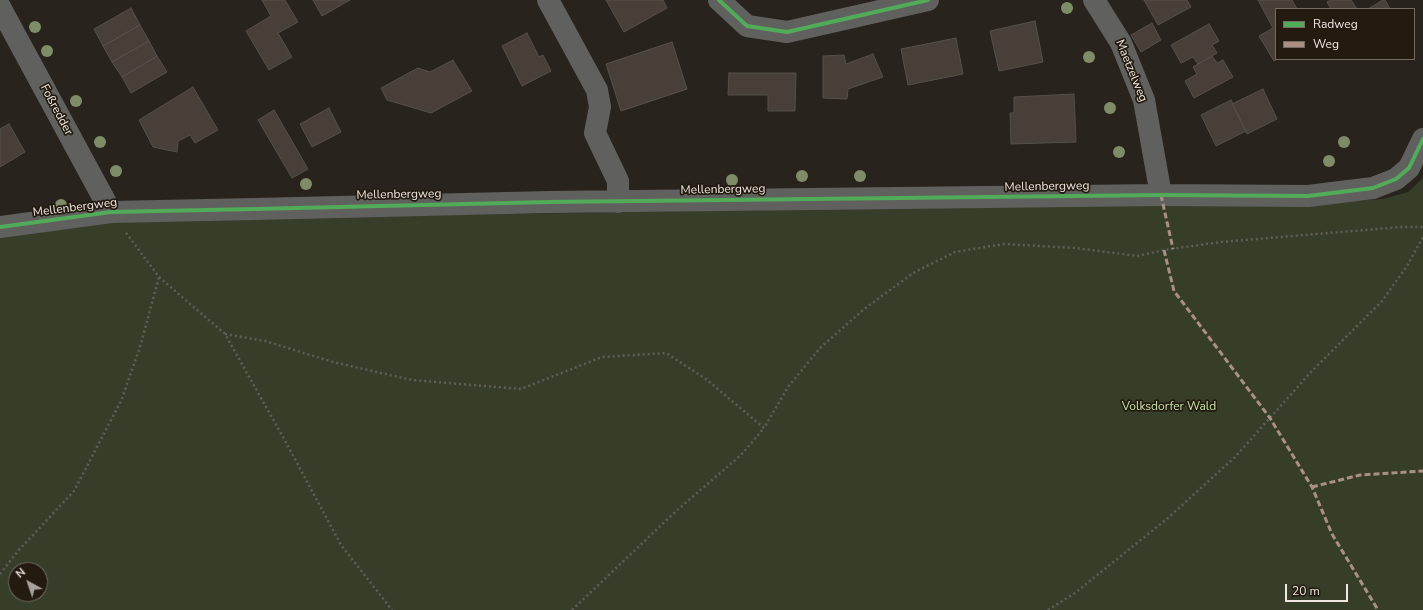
<!DOCTYPE html>
<meta charset="utf-8">
<style>
body{margin:0}
#map{position:relative;width:1423px;height:610px;overflow:hidden;background:#28231d;font-family:"Nunito Sans",sans-serif}
canvas{display:block}
.legend{position:absolute;left:1275px;top:8px;width:140px;height:52px;box-sizing:border-box;background:#231a10;border:1px solid #746c64;margin:0;padding:5px 7px;list-style:none;font-size:12px;color:#eee8e1}
.legend li{display:flex;align-items:center;gap:8px;height:20px}
.legend b{width:20px;border:1px solid #746c64}
.north{position:absolute;left:8px;top:562px;width:40px;height:40px;box-sizing:border-box;background:#231a10;border:1px solid #746c64;border-radius:50%;rotate:320deg;font-size:11px;font-weight:700;line-height:16px;text-align:center;color:#eee8e1}
.north::after{content:'';display:block;margin:auto;width:14px;height:18px;background:#a9a39c;clip-path:polygon(50% 0,100% 100%,50% 72%,0 100%)}
.scale{position:absolute;left:1285px;top:584px;width:63px;height:18px;box-sizing:border-box;border:2px solid #eee8e1;border-top:0;padding-left:5px;font-size:12px;line-height:14px;white-space:nowrap;color:#eee8e1;-webkit-text-stroke:3px #231a10;paint-order:stroke}
</style>
<div id="map">
<canvas width="1423" height="610"></canvas>
<ul class="legend">
<li><b style="height:5px;background:#51ab58"></b>Radweg</li>
<li><b style="height:5px;background:#ac8f84"></b>Weg</li>
</ul>
<div class="north">N</div>
<div class="scale">20 m</div>
</div>
<script>
const g = document.querySelector('canvas').getContext('2d');
g.lineJoin = 'round';
function paint(path, color) { g.fillStyle = color; g.fill(path, 'evenodd'); }
const toPath = rows => new Path2D(rows.map(r => 'M' + r).join(''));
function strokePath(path, color, width, dash) { g.strokeStyle = color; g.lineWidth = width; g.lineCap = dash ? 'butt' : 'round'; g.setLineDash(dash || []); g.stroke(path); }
function label(font, color, halo, rows, align = 'center') {
  g.font = font + ' "Nunito Sans",sans-serif'; g.lineWidth = 3.5; g.setLineDash([]); g.textBaseline = 'middle'; g.strokeStyle = halo; g.fillStyle = color; for (const [text, x, y, turn = 0] of rows) {
    g.save(); g.translate(x, y); g.rotate((+turn || 0) * Math.PI / 180); g.textAlign = isNaN(turn) ? turn : align; if (halo) g.strokeText(text, 0, 0); g.fillText(text, 0, 0); g.restore();
  }
}
paint(toPath([
 [1423,178,1423,610,0,610,0,238,123,220,1145,204,1312,204,1383,199,1408,192],
 [16,570,40,570,40,594,16,594]
]), '#363e29');
const building = toPath([
 [262,0,285,0,298,22,278,33,292,57,269,70,246,31,271,16,262,0],
 [313,0,350,0,322,16,313,0],
 [606,0,663,0,667,8,624,32,606,0],
 [1144,0,1187,0,1191,7,1158,25,1144,0],
 [1258,0,1292,0,1297,9,1276,9,1276,59,1277,59,1274,61,1259,36,1273,28,1258,0],
 [1331,0,1351,0,1357,9,1331,9,1327,2,1331,0],
 [1383,0,1385,0,1390,9,1368,9,1383,0],
 [131,8,140,25,103,46,94,29,131,8],
 [1035,21,1043,62,999,71,990,31,1035,21],
 [1152,23,1161,40,1141,52,1131,35,1152,23],
 [1209,24,1219,41,1212,45,1217,53,1198,64,1193,57,1181,63,1171,45,1209,24],
 [140,25,149,41,112,62,103,46,140,25],
 [527,33,539,57,543,55,551,71,522,86,502,46,527,33],
 [956,38,963,74,908,85,901,49,956,38],
 [149,41,157,56,122,77,112,62,149,41],
 [672,42,687,89,621,111,606,64,672,42],
 [873,54,883,77,848,89,847,99,823,98,823,56,844,55,846,64,873,54],
 [157,56,167,72,131,93,122,77,157,56],
 [1212,56,1217,63,1223,60,1233,77,1194,98,1185,81,1197,74,1193,67,1212,56],
 [453,60,472,91,431,113,387,100,381,88,418,68,430,72,453,60],
 [729,73,796,73,795,111,768,111,768,95,728,95,729,73],
 [193,87,218,130,195,143,190,135,178,141,177,152,153,147,139,120,193,87],
 [1263,89,1277,119,1247,134,1232,104,1263,89],
 [1074,94,1076,142,1011,144,1010,113,1014,113,1014,97,1074,94],
 [1231,100,1246,131,1216,146,1201,115,1231,100],
 [329,108,341,132,312,147,300,124,329,108],
 [274,110,308,169,292,178,258,120,274,110],
 [9,124,25,152,0,167,0,129,9,124]
]);
paint(building, '#484038');
strokePath(building, '#54504a', 1);
strokePath(toPath([
 [126,233,159,277,225,334,283,437,341,545,392,610],
 [225,334,265,341,333,362,412,380,521,389,602,357,666,353,706,379,764,428,788,387,820,348,863,310,913,273,955,252,1004,244,1075,248,1138,256,1164,250,1221,242,1401,227,1423,227],
 [0,574,18,551,74,491,121,401,140,347,159,277],
 [572,610,675,512,741,455,764,428],
 [1048,610,1075,593,1168,518,1235,457,1310,373,1382,301,1407,266,1423,237]
]), '#5f5e5b', 2.5, [2, 3]);
strokePath(toPath([
 [548,0,597,90,600,107,595,133,618,181,618,202],
 [719,0,747,26,787,32,928,0],
 [1094,0,1121,43,1144,100,1161,195],
 [0,7,111,212],
 [0,227,111,212,255,209,549,202,1161,195,1308,196,1373,188,1396,179,1409,168,1423,139]
]), '#60615f', 22);
strokePath(toPath([
 [1161,195,1173,249],
 [1164,250,1174,291,1270,418,1312,487,1332,534,1378,610],
 [1312,487,1360,475,1423,471]
]), '#ac8f84', 3, [6, 3]);
strokePath(toPath([
 [719,0,747,26,787,32,928,0],
 [0,227,111,212,255,209,549,202,1161,195,1308,196,1373,188,1396,179,1409,168,1423,139]
]), '#51ab58', 4);
g.fillStyle = '#7e8c67';
for (const [x, y] of [
 [1067,8],
 [35,27],
 [47,51],
 [1089,57],
 [76,101],
 [1110,108],
 [100,142],
 [1344,142],
 [1119,152],
 [1329,161],
 [116,171],
 [802,176],
 [860,176],
 [732,180],
 [306,184],
 [61,205]
]) { g.beginPath(); g.arc(x, y, 6, 0, 2 * Math.PI); g.fill(); }
label('12px', '#eee8e1', '#231a10', [
 ["Maetzelweg",1131,71,68],
 ["Foßredder",56,110,62],
 ["Mellenbergweg",1047,187,-1],
 ["Mellenbergweg",723,190,-1],
 ["Mellenbergweg",399,195,-1],
 ["Mellenbergweg",75,208,-7]
]);
label('12px', '#c5e2a4', '#231a10', [
 ["Volksdorfer Wald",1169,407]
]);
</script>
